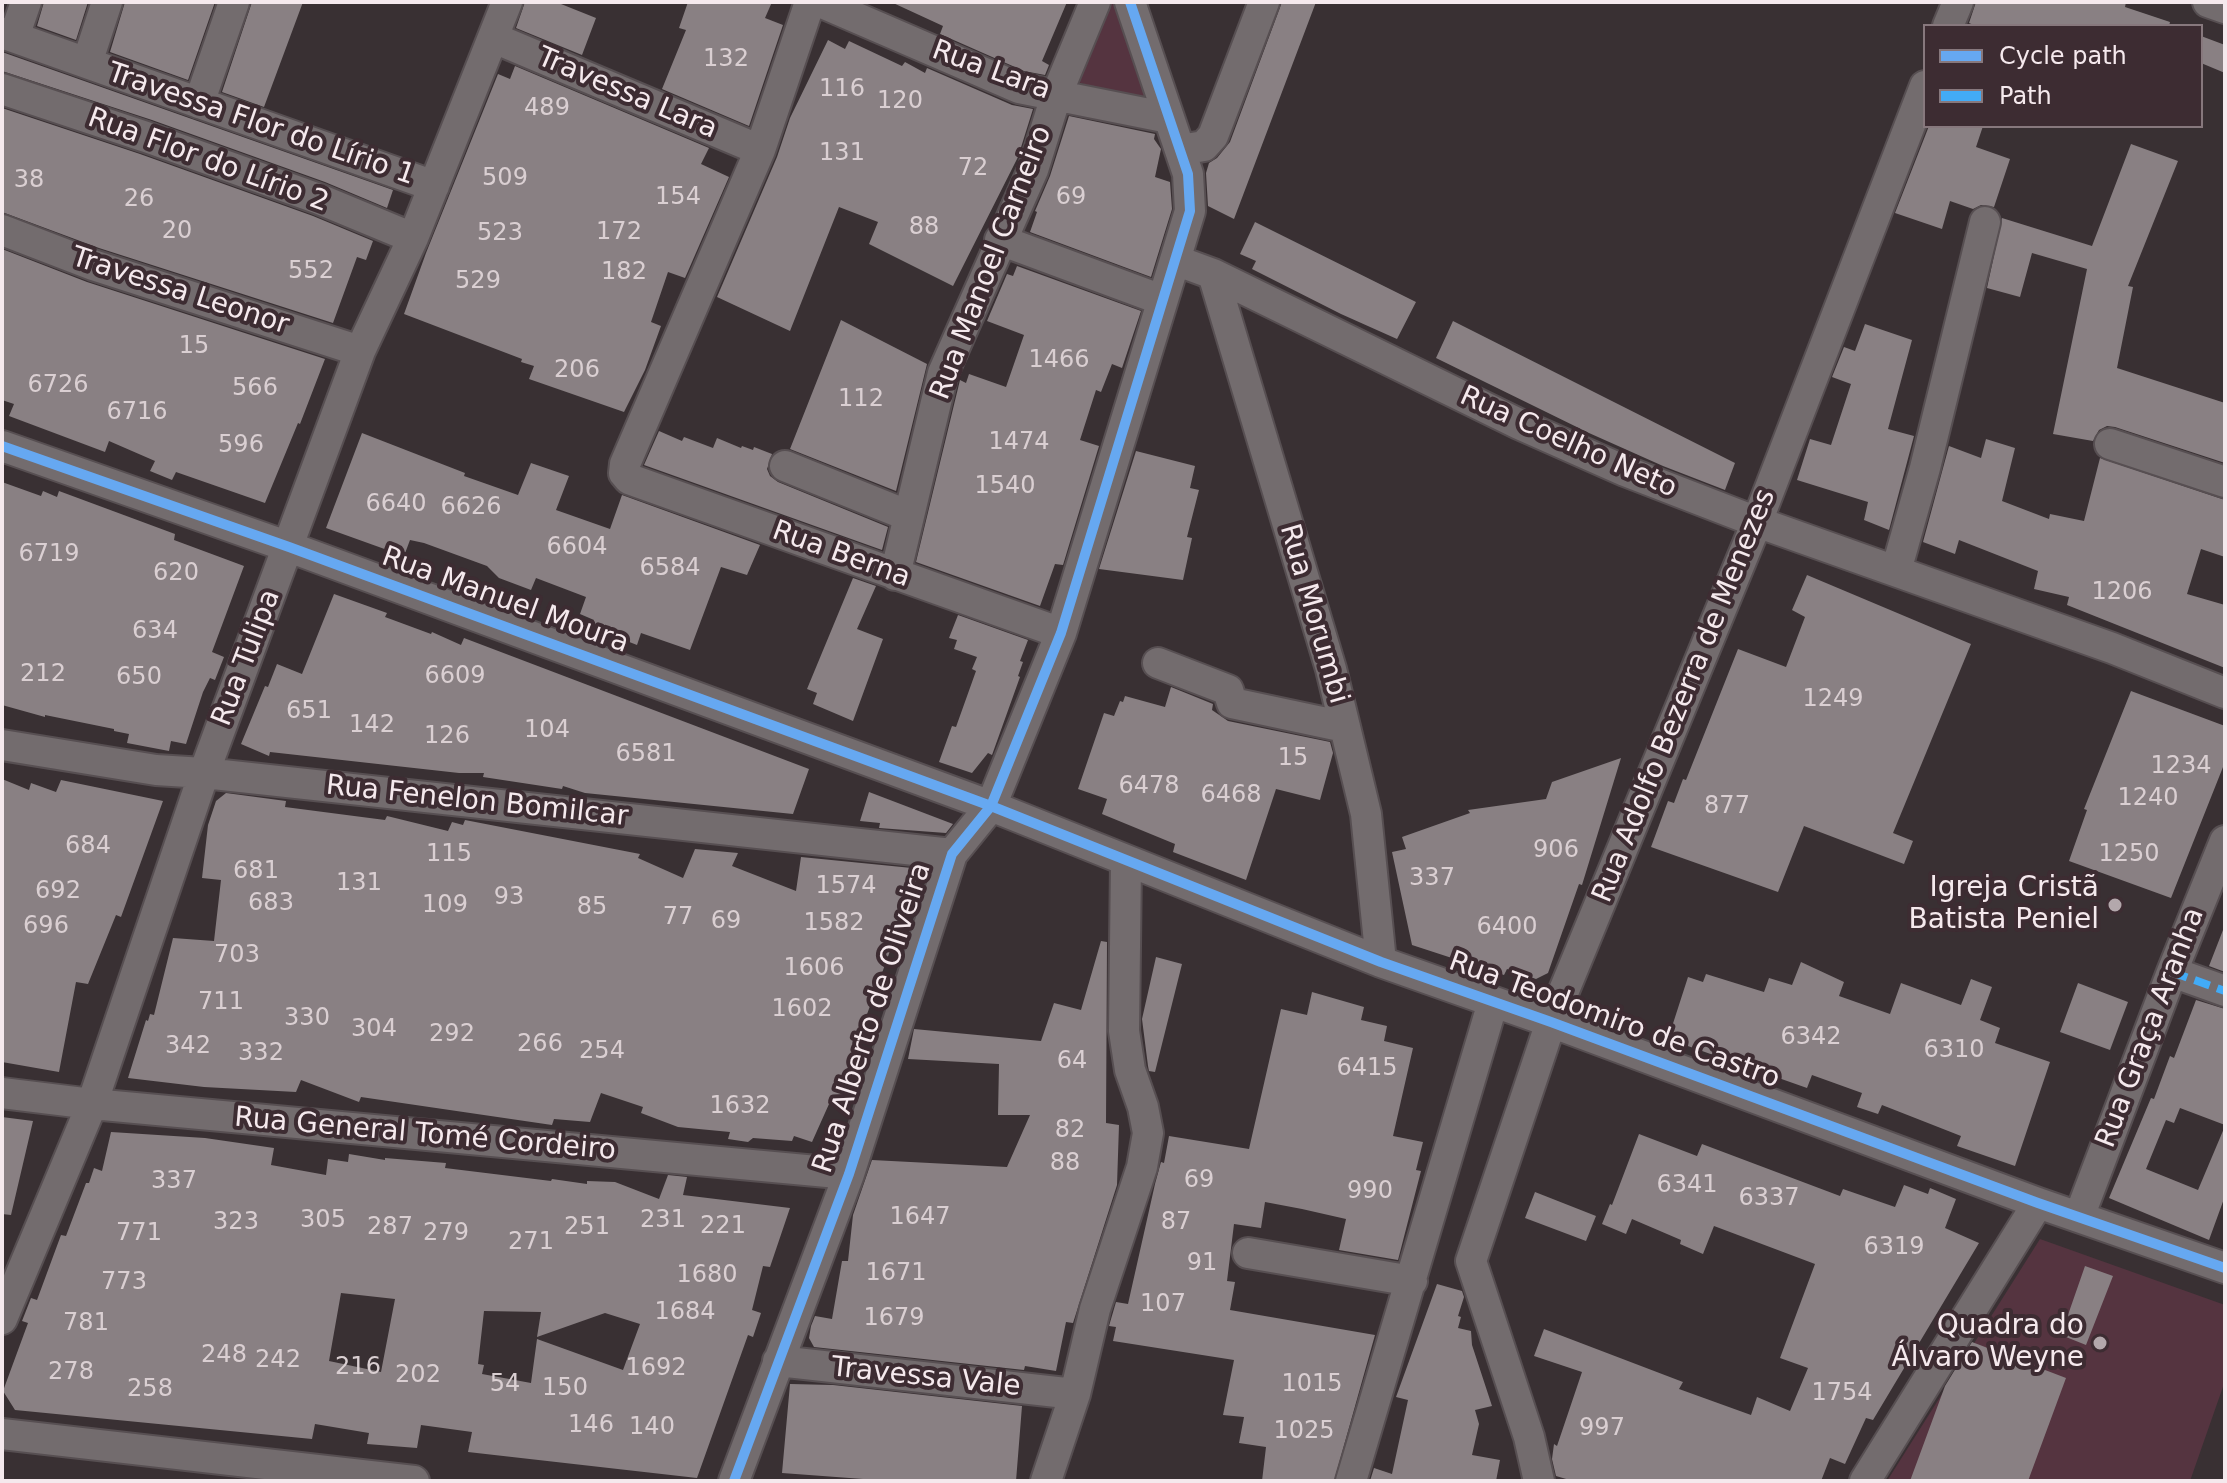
<!DOCTYPE html>
<meta charset="utf-8">
<style>
body{margin:0}
#map{position:relative;width:2227px;height:1483px;overflow:hidden;background:#393033;font-family:"DejaVu Sans",sans-serif}
canvas{display:block}
.frame{position:absolute;inset:0;border:4px solid #f5e9ed;pointer-events:none}
.legend{position:absolute;left:1923px;top:24px;width:280px;height:104px;box-sizing:border-box;background:#3d2c32;border:2px solid #87787d;margin:0;padding:10px 14px;list-style:none;font-size:24px;color:#f5e9ed}
.legend li{display:flex;align-items:center;gap:16px;height:40px}
.legend b{width:40px;border:2px solid #87787d}
</style>
<div id="map">
<canvas width="2227" height="1483"></canvas>
<div class="frame"></div>
<ul class="legend">
<li><b style="height:10px;background:#66a8f1"></b>Cycle path</li>
<li><b style="height:10px;background:#42abf6"></b>Path</li>
</ul>
</div>
<script>
const g = document.querySelector('canvas').getContext('2d');
g.lineJoin = 'round';
function paint(path, color) { g.fillStyle = color; g.fill(path, 'evenodd'); }
const toPath = rows => new Path2D(rows.map(r => 'M' + r).join(''));
function strokePath(path, color, width, dash) { g.strokeStyle = color; g.lineWidth = width; g.lineCap = dash ? 'butt' : 'round'; g.setLineDash(dash || []); g.stroke(path); }
function label(font, color, halo, rows, align = 'center') {
  g.font = font + ' "DejaVu Sans",sans-serif'; g.lineWidth = 8; g.setLineDash([]); g.textBaseline = 'middle'; g.strokeStyle = halo; g.fillStyle = color; for (const [text, x, y, turn = 0] of rows) {
    g.save(); g.translate(x, y); g.rotate((+turn || 0) * Math.PI / 180); g.textAlign = isNaN(turn) ? turn : align; if (halo) g.strokeText(text, 0, 0); g.fillText(text, 0, 0); g.restore();
  }
}
paint(toPath([
 [1102,2,1116,2,1148,99,1141,103,1075,81],
 [2040,1239,2225,1305,2225,1381,2190,1481,1887,1481]
]), '#553440');
paint(toPath([
 [44,2,88,2,76,40,37,26],
 [125,2,215,2,188,80,110,52],
 [252,2,303,2,264,107,222,92],
 [525,2,556,2,596,18,582,55,516,28],
 [688,2,772,2,765,18,783,25,749,126,662,89,686,30,679,28],
 [891,2,1067,2,1042,61,1049,65,1045,75,1024,71,940,34,943,26],
 [1282,2,1316,2,1234,219,1208,206,1206,173,1209,163,1217,158,1230,142],
 [1976,2,2126,2,2125,7,2170,22,2169,26,1976,26,1969,23],
 [2201,36,2225,45,2225,73,2201,63],
 [828,40,845,49,849,41,902,66,905,62,925,73,927,68,1012,105,1033,109,1018,157,953,286,869,244,878,222,839,207,790,331,717,297,777,157,790,118],
 [2,52,393,190,387,208,325,182,152,120,2,71],
 [515,66,709,148,701,164,729,177,685,278,668,272,651,322,661,326,645,370,624,412,529,379,534,366,521,362,522,359,404,314,426,253,498,74,510,79],
 [2,108,140,154,313,216,373,241,366,260,357,257,333,323,99,248,2,212],
 [1069,116,1155,134,1154,139,1161,149,1155,177,1170,182,1172,209,1151,277,1030,232,1037,212,1035,211,1050,176],
 [1929,126,1983,126,1976,147,2010,159,1994,207,1981,205,1973,209,1950,201,1942,229,1895,213],
 [2131,144,2178,161,2128,286,2133,287,2117,368,2225,403,2225,463,2115,427,2107,426,2099,430,2093,441,2053,434,2087,269,2032,253,2020,297,1987,288,2002,218,2092,246],
 [1255,222,1416,302,1397,339,1341,314,1252,269,1256,261,1240,254],
 [2,249,87,282,325,359,300,424,298,423,265,503,176,472,172,480,150,471,155,461,109,441,105,452,9,416,14,404,2,400],
 [1017,266,1141,311,1122,368,1112,364,1101,392,1096,390,1080,440,1099,446,1063,565,1055,564,1040,606,916,562,960,380,966,383,969,374,1006,387,1024,335,987,321,1007,274,1013,276],
 [841,320,927,364,896,491,790,449],
 [1453,321,1735,463,1725,490,1663,466,1589,433,1436,358],
 [1865,324,1912,340,1888,429,1914,436,1889,530,1864,520,1868,502,1797,480,1810,439,1831,445,1851,384,1832,377,1844,347,1855,351],
 [659,431,682,441,684,437,713,448,717,438,741,448,742,446,753,450,754,447,772,454,767,469,770,476,778,482,888,527,882,550,644,465],
 [362,433,465,473,464,476,518,495,531,463,569,476,556,510,610,529,622,495,760,545,747,575,721,567,690,650,641,633,637,645,591,627,594,620,580,614,586,597,536,578,531,590,499,578,487,566,424,543,410,540,404,556,326,528],
 [1986,439,2015,448,2002,501,2049,519,2050,514,2084,521,2100,458,2225,500,2225,557,2201,549,2187,594,2225,605,2225,668,2067,605,2069,597,2034,589,2038,571,1959,540,1955,554,1923,542,1949,446,1981,458],
 [1136,451,1195,466,1190,488,1199,490,1187,537,1192,538,1183,580,1099,569],
 [2,482,41,496,43,491,57,497,59,491,175,534,174,540,244,566,212,652,224,657,215,680,210,678,203,692,186,744,171,741,169,751,127,743,129,734,114,731,114,729,45,715,45,717,2,705],
 [1807,575,1971,644,1893,833,1913,841,1904,864,1804,826,1778,892,1651,847,1668,801,1674,803,1683,779,1686,780,1738,649,1786,667,1805,617,1792,610],
 [853,578,876,586,857,629,883,639,853,721,813,704,817,693,807,689],
 [334,594,387,613,385,617,431,634,432,632,461,645,464,638,809,769,793,814,585,793,563,786,562,789,483,777,484,773,459,773,270,752,269,756,241,744,265,686,268,687,277,664,302,674],
 [958,615,1028,640,1020,661,1023,662,1018,676,1020,677,992,755,988,753,972,773,939,762,952,726,956,727,976,671,972,669,977,657,954,649,957,640,949,638],
 [1171,687,1213,704,1212,710,1228,721,1330,742,1333,753,1320,800,1276,789,1246,880,1173,852,1175,844,1102,814,1107,799,1078,789,1104,713,1114,716,1120,701,1123,702,1125,696,1165,707],
 [2131,691,2225,726,2225,762,2171,898,2069,861,2087,810,2084,809],
 [1621,758,1582,885,1579,884,1548,973,1536,979,1507,969,1504,975,1412,945,1392,852,1406,849,1402,837,1470,813,1468,810,1546,799,1552,782],
 [2,779,29,790,31,783,56,792,61,780,163,801,121,917,116,915,88,984,76,982,59,1072,2,1062],
 [869,792,953,824,946,833,879,828,880,823,860,821],
 [226,793,286,801,285,807,385,820,387,816,448,831,452,822,463,825,465,820,640,854,638,858,683,878,695,849,738,853,732,866,796,891,801,857,912,868,918,874,850,1061,855,1063,842,1097,837,1095,833,1105,829,1104,812,1142,794,1136,792,1141,753,1138,748,1142,728,1139,730,1132,678,1127,641,1113,643,1107,601,1093,590,1122,554,1119,552,1125,361,1097,359,1102,301,1080,296,1092,204,1087,128,1078,146,1020,148,1021,150,1014,154,1015,173,938,214,941,221,880,202,878,208,825,216,801],
 [2223,930,2225,931,2225,972,2209,966],
 [1101,941,1107,942,1106,1123,1119,1125,1117,1185,1073,1323,1066,1322,1056,1371,1025,1366,1024,1370,814,1347,809,1338,811,1326,815,1316,832,1319,842,1261,848,1261,853,1215,872,1160,1007,1167,1030,1115,998,1115,999,1064,908,1059,914,1029,1041,1041,1054,1003,1081,1010],
 [1156,957,1182,964,1155,1072,1149,1071,1148,1066,1142,1019],
 [1801,962,1844,982,1839,996,1890,1014,1901,983,1961,1005,1971,979,1992,987,1980,1020,2000,1028,1995,1043,2050,1062,2015,1166,1957,1146,1961,1136,1882,1105,1878,1114,1857,1107,1862,1093,1812,1075,1807,1088,1668,1039,1688,977,1703,982,1706,974,1764,992,1769,978,1792,985],
 [2078,983,2128,1002,2110,1050,2060,1032],
 [1312,992,1364,1007,1361,1020,1387,1026,1384,1041,1413,1048,1393,1136,1423,1142,1416,1170,1421,1171,1398,1260,1339,1250,1346,1219,1302,1209,1265,1202,1261,1228,1234,1224,1227,1281,1235,1282,1230,1310,1375,1335,1334,1481,1262,1481,1266,1447,1239,1443,1244,1417,1223,1415,1234,1360,1113,1341,1116,1327,1109,1326,1116,1302,1128,1304,1155,1184,1161,1162,1164,1163,1169,1136,1249,1149,1281,1009,1307,1015],
 [2196,1000,2225,1009,2225,1125,2180,1108,2174,1123,2166,1120,2146,1169,2198,1190,2225,1126,2225,1196,2209,1240,2109,1198,2151,1098,2154,1099,2170,1056,2174,1058],
 [2,1117,33,1121,11,1215,2,1214],
 [111,1132,205,1138,274,1148,271,1165,326,1175,328,1159,348,1162,349,1154,385,1160,385,1158,446,1163,445,1168,551,1181,552,1179,587,1184,587,1181,615,1182,659,1199,668,1175,687,1177,683,1195,790,1208,770,1267,763,1266,752,1310,761,1313,753,1337,748,1335,697,1478,468,1452,472,1432,421,1425,417,1448,367,1444,369,1433,315,1424,312,1439,15,1410,3,1391,28,1323,22,1321,31,1298,37,1300,61,1235,66,1236,86,1183,89,1183,94,1168,102,1171],
 [341,1293,395,1299,381,1372,329,1361],
 [484,1311,541,1312,537,1337,605,1313,640,1324,623,1370,537,1339,531,1383,482,1374,484,1365,478,1364],
 [1639,1134,1697,1156,1702,1144,1840,1196,1843,1189,1895,1207,1904,1185,1928,1194,1930,1188,1956,1199,1945,1228,1979,1243,1873,1420,1866,1418,1845,1464,1830,1458,1821,1481,1573,1481,1556,1476,1552,1459,1554,1444,1557,1446,1582,1372,1534,1356,1544,1329,1683,1382,1679,1389,1751,1415,1757,1397,1790,1411,1808,1368,1780,1358,1815,1264,1714,1226,1703,1254,1680,1244,1681,1240,1632,1219,1626,1234,1602,1224,1610,1204,1612,1205],
 [1535,1192,1596,1216,1586,1241,1525,1218],
 [2085,1266,2113,1276,2086,1345,2061,1335],
 [1437,1284,1462,1291,1464,1297,1458,1316,1461,1317,1458,1328,1471,1331,1472,1345,1492,1406,1475,1410,1479,1424,1472,1455,1500,1460,1496,1481,1370,1481,1374,1468,1392,1474,1408,1400,1396,1397],
 [1972,1342,2066,1378,2028,1481,1910,1481,1945,1386],
 [790,1384,833,1385,1022,1406,1016,1481,890,1481,782,1473]
]), '#898083');
const minor = toPath([
 [810,2,760,150,625,464,624,473,629,479,1061,633],
 [820,2,1019,88,1169,118],
 [2208,2,2225,8],
 [1948,26,1958,2],
 [2,33,434,186],
 [14,37,26,2],
 [494,38,760,150],
 [87,63,107,2],
 [2,89,146,137,319,199,413,238],
 [199,103,234,2],
 [1180,150,1204,146,1213,136,1264,2],
 [2,230,93,265,360,351],
 [1000,240,1162,300],
 [1175,260,1213,274,1519,424,1625,471,1757,522,2112,648,2225,693],
 [1213,274,1331,669,1366,814,1381,962],
 [2110,444,2225,482],
 [2,446,289,547,991,806,1381,962,1551,1022,2038,1203,2225,1268],
 [785,466,909,516],
 [1896,571,1925,468,1985,222],
 [895,575,943,373,1033,170,1056,96,1095,2],
 [1158,663,1228,690,1232,703,1345,727],
 [2,745,156,770,204,773,952,854],
 [2172,972,2225,991],
 [2,1093,92,1104,849,1174],
 [2079,1217,2172,972,2225,841],
 [1248,1253,1412,1281],
 [1471,1261,1551,1022,1757,522,1925,86],
 [1471,1261,1529,1437,1539,1481],
 [2,1319,92,1104,204,773,360,351,413,238,507,2],
 [778,1361,1075,1394],
 [2,1434,414,1481],
 [734,1481,849,1174,952,854,991,806,1061,633,1190,211,1188,174,1130,2],
 [1046,1481,1075,1394,1095,1309,1142,1167,1148,1133,1143,1107,1130,1070,1124,1031,1126,862],
 [1351,1481,1493,1002],
 [1865,1481,2038,1203]
]);
strokePath(minor, '#574f52', 34);
strokePath(minor, '#736c6e', 30);
strokePath(toPath([
 [2172,972,2225,991]
]), '#42abf6', 8, [16, 8]);
strokePath(toPath([
 [2,446,289,547,991,806,1381,962,1551,1022,2038,1203,2225,1268],
 [734,1481,849,1174,952,854,991,806,1061,633,1190,211,1188,174,1130,2]
]), '#66a8f1', 10);
for (const [x, y, r, color] of [
 [2115,905,8,"#b3a8ac"],
 [2100,1343,8,"#b3a8ac"]
]) { const dot = new Path2D(); dot.arc(x, y, r, 0, 2 * Math.PI); g.fillStyle = color; g.fill(dot); strokePath(dot, '#3d2c32', 3); }
label('24px', '#dacfd2', null, [
 ["132",726,60],
 ["116",842,90],
 ["120",900,102],
 ["489",547,109],
 ["131",842,154],
 ["72",973,169],
 ["509",505,179],
 ["38",29,181],
 ["154",678,198],
 ["69",1071,198],
 ["26",139,200],
 ["88",924,228],
 ["20",177,232],
 ["172",619,233],
 ["523",500,234],
 ["552",311,272],
 ["182",624,273],
 ["529",478,282],
 ["15",194,347],
 ["1466",1059,361],
 ["206",577,371],
 ["6726",58,386],
 ["566",255,389],
 ["112",861,400],
 ["6716",137,413],
 ["1474",1019,443],
 ["596",241,446],
 ["1540",1005,487],
 ["6640",396,505],
 ["6626",471,508],
 ["6604",577,548],
 ["6719",49,555],
 ["6584",670,569],
 ["620",176,574],
 ["1206",2122,593],
 ["634",155,632],
 ["212",43,675],
 ["6609",455,677],
 ["650",139,678],
 ["1249",1833,700],
 ["651",309,712],
 ["142",372,726],
 ["104",547,731],
 ["126",447,737],
 ["6581",646,755],
 ["15",1293,759],
 ["1234",2181,767],
 ["6478",1149,787],
 ["6468",1231,796],
 ["1240",2148,799],
 ["877",1727,807],
 ["684",88,847],
 ["906",1556,851],
 ["115",449,855],
 ["1250",2129,855],
 ["681",256,872],
 ["337",1432,879],
 ["131",359,884],
 ["1574",846,887],
 ["692",58,892],
 ["93",509,898],
 ["683",271,904],
 ["109",445,906],
 ["85",592,908],
 ["77",678,918],
 ["69",726,922],
 ["1582",834,924],
 ["696",46,927],
 ["6400",1507,928],
 ["703",237,956],
 ["1606",814,969],
 ["711",221,1003],
 ["1602",802,1010],
 ["330",307,1019],
 ["304",374,1030],
 ["292",452,1035],
 ["6342",1811,1038],
 ["266",540,1045],
 ["342",188,1047],
 ["6310",1954,1051],
 ["254",602,1052],
 ["332",261,1054],
 ["64",1072,1062],
 ["6415",1367,1069],
 ["1632",740,1107],
 ["82",1070,1131],
 ["88",1065,1164],
 ["69",1199,1181],
 ["337",174,1182],
 ["6341",1687,1186],
 ["990",1370,1192],
 ["6337",1769,1199],
 ["1647",920,1218],
 ["305",323,1221],
 ["231",663,1221],
 ["323",236,1223],
 ["87",1176,1223],
 ["221",723,1227],
 ["287",390,1228],
 ["251",587,1228],
 ["771",139,1234],
 ["279",446,1234],
 ["271",531,1243],
 ["6319",1894,1248],
 ["91",1202,1264],
 ["1671",896,1274],
 ["1680",707,1276],
 ["773",124,1283],
 ["107",1163,1305],
 ["1684",685,1313],
 ["1679",894,1319],
 ["781",86,1324],
 ["248",224,1356],
 ["242",278,1361],
 ["216",358,1368],
 ["1692",656,1369],
 ["278",71,1373],
 ["202",418,1376],
 ["54",505,1385],
 ["1015",1312,1385],
 ["150",565,1389],
 ["258",150,1390],
 ["1754",1842,1394],
 ["146",591,1426],
 ["140",652,1428],
 ["997",1602,1429],
 ["1025",1304,1432]
]);
label('28px', '#f5e9ed', '#3d2c32', [
 ["Rua Lara",991,71,20],
 ["Travessa Lara",627,94,23],
 ["Travessa Flor do Lírio 1",261,125,19],
 ["Rua Flor do Lírio 2",208,161,20],
 ["Rua Manoel Carneiro",992,263,-69],
 ["Travessa Leonor",180,292,18],
 ["Rua Coelho Neto",1568,443,24],
 ["Rua Berna",841,555,20],
 ["Rua Manuel Moura",505,601,20],
 ["Rua Morumbi",1313,614,74],
 ["Rua Tulipa",247,658,-69],
 ["Rua Adolfo Bezerra de Menezes",1685,696,-68],
 ["Rua Fenelon Bomilcar",477,802,6],
 ["Rua Alberto de Oliveira",873,1018,-72],
 ["Rua Teodomiro de Castro",1614,1021,20],
 ["Rua Graça Aranha",2151,1028,-69],
 ["Rua General Tomé Cordeiro",425,1135,5],
 ["Travessa Vale",926,1378,6]
]);
label('28px', '#f5e9ed', '#3d2c32', [
 ["Igreja Cristã",2099,889],
 ["Batista Peniel",2099,921],
 ["Quadra do",2084,1327],
 ["Álvaro Weyne",2084,1359]
], 'right');
</script>
